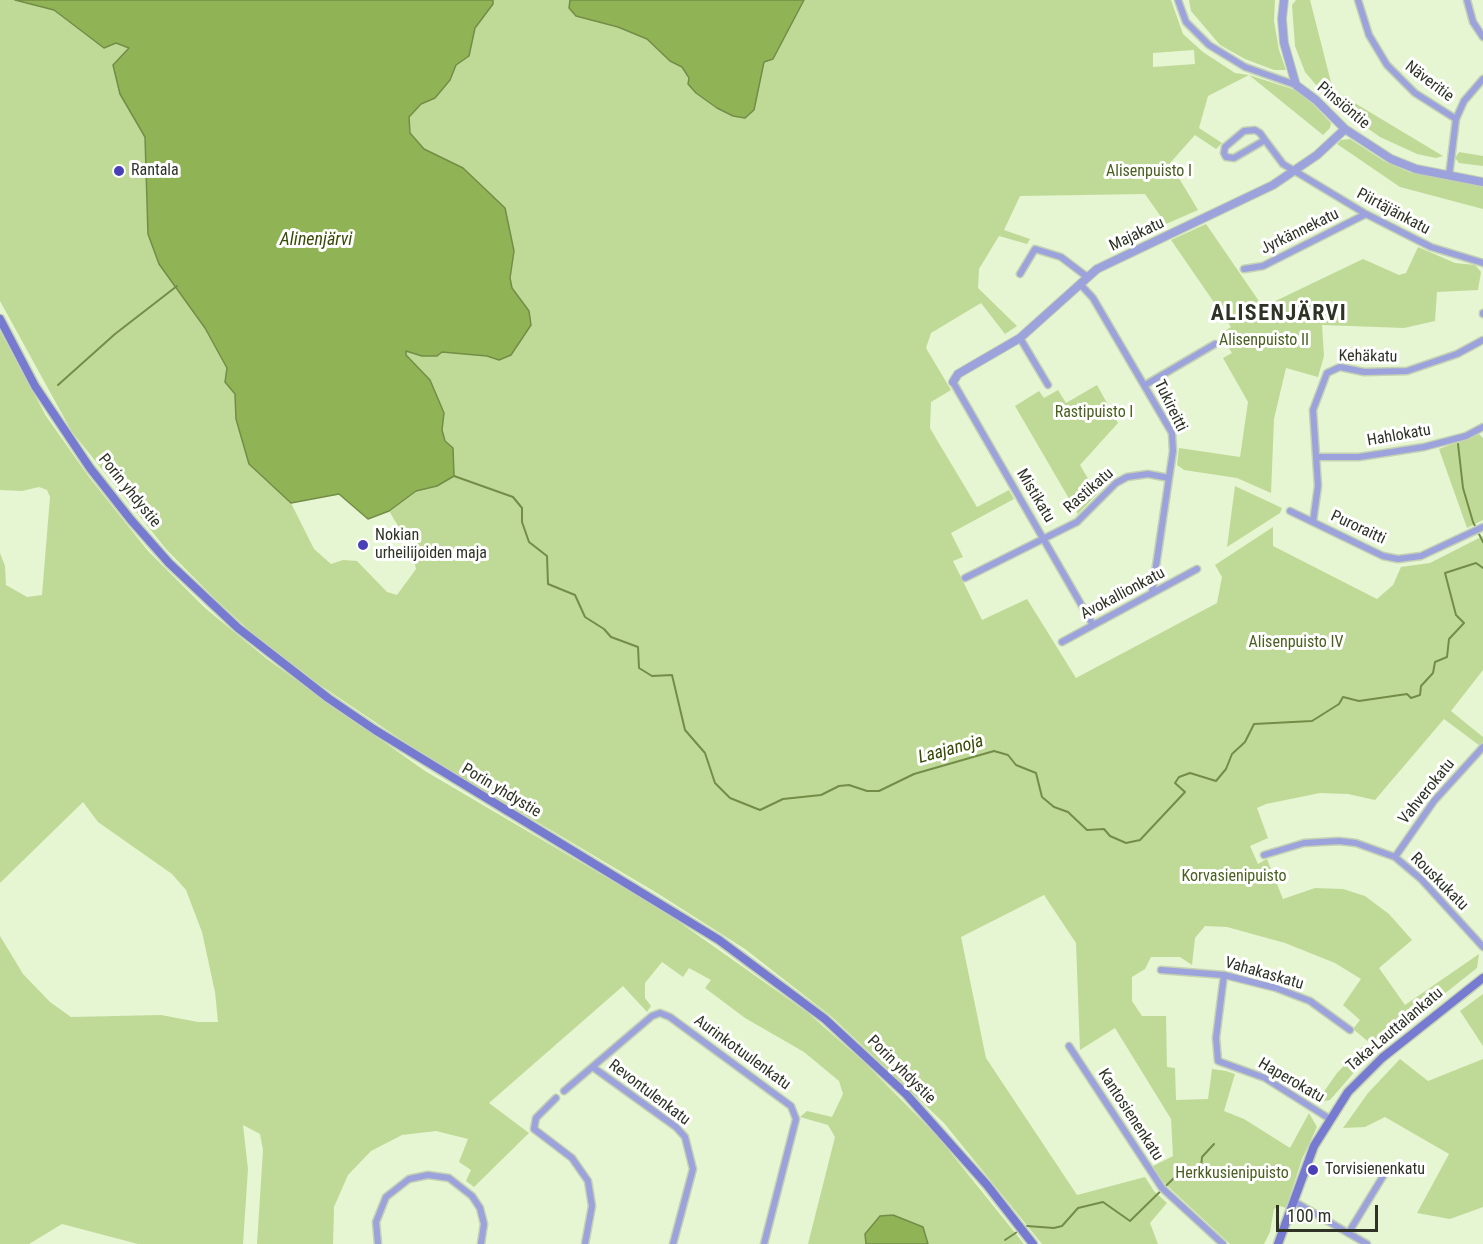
<!DOCTYPE html>
<meta charset="utf-8">
<style>
body{margin:0}
#map{position:relative;width:1483px;height:1244px;overflow:hidden;background:#e6f5d2;font-family:"Roboto Condensed",sans-serif}
canvas{display:block}
.scale{position:absolute;left:1276px;top:1205px;width:102px;height:27px;box-sizing:border-box;border:3px solid #2e3326;border-top:0;padding-left:8px;font-size:18px;line-height:21px;white-space:nowrap;color:#2e3326;-webkit-text-stroke:4px #fff;paint-order:stroke}
</style>
<div id="map">
<canvas width="1483" height="1244"></canvas>
<div class="scale">100 m</div>
</div>
<script>
const g = document.querySelector('canvas').getContext('2d');
g.lineJoin = 'round';
function paint(path, color) { g.fillStyle = color; g.fill(path, 'evenodd'); }
const toPath = rows => new Path2D(rows.map(r => 'M' + r).join(''));
function strokePath(path, color, width, dash) { g.strokeStyle = color; g.lineWidth = width; g.lineCap = dash ? 'butt' : 'round'; g.setLineDash(dash || []); g.stroke(path); }
function label(font, color, halo, rows, align = 'center') {
  g.font = font + ' "Roboto Condensed",sans-serif'; g.lineWidth = 6; g.setLineDash([]); g.textBaseline = 'middle'; g.strokeStyle = halo; g.fillStyle = color; for (const [text, x, y, turn = 0] of rows) {
    g.save(); g.translate(x, y); g.rotate((+turn || 0) * Math.PI / 180); g.textAlign = isNaN(turn) ? turn : align; if (halo) g.strokeText(text, 0, 0); g.fillText(text, 0, 0); g.restore();
  }
}
paint(toPath([
 [0,0,15,0,54,10,104,48,116,43,130,48,120,94,145,137,148,234,159,264,205,328,227,368,225,382,235,394,236,420,249,464,291,503,314,549,331,564,343,560,357,561,387,592,397,595,416,569,411,547,389,511,416,491,437,486,445,441,442,430,444,413,430,380,406,355,406,351,422,356,442,352,487,356,499,360,511,355,529,311,512,288,510,278,514,251,481,187,463,168,424,149,410,133,409,117,421,104,435,98,450,80,456,65,469,56,475,28,493,4,493,0,570,0,569,8,576,16,618,27,647,39,670,61,682,67,696,93,733,116,754,110,764,62,773,59,804,0,1171,0,1183,34,1203,52,1235,73,1249,75,1295,90,1313,104,1331,123,1330,128,1323,135,1249,75,1208,96,1199,128,1222,143,1216,149,1195,135,1170,163,1198,210,1166,224,1145,194,1020,196,1004,230,1030,239,1027,244,999,236,979,269,978,288,1017,326,1005,334,981,303,931,333,926,348,951,390,931,402,930,428,934,435,977,507,1009,490,1014,499,951,533,963,557,953,561,982,620,1027,599,1076,678,1217,603,1222,577,1215,565,1273,527,1273,546,1377,599,1393,585,1401,567,1430,563,1483,536,1483,670,1451,711,1483,737,1483,742,1480,746,1444,719,1375,800,1348,794,1320,793,1266,804,1257,808,1268,838,1250,846,1258,864,1267,859,1283,899,1315,888,1343,889,1365,896,1389,914,1412,940,1379,968,1405,1005,1479,954,1477,968,1376,1048,1353,1029,1360,1020,1343,1005,1361,979,1335,963,1285,943,1227,927,1205,926,1195,938,1192,965,1180,957,1151,957,1145,969,1132,977,1132,1001,1142,1016,1166,1016,1167,1067,1175,1068,1176,1100,1208,1099,1212,1069,1226,1071,1235,1074,1224,1111,1244,1119,1290,1148,1309,1113,1317,1127,1302,1159,1286,1208,1280,1206,1274,1209,1270,1232,1264,1244,1230,1244,1160,1179,1153,1166,1173,1156,1171,1119,1115,1028,1080,1050,1076,943,1044,895,961,937,986,1058,1077,1195,1145,1177,1154,1191,1167,1203,1150,1223,1158,1244,1042,1244,944,1123,832,1017,745,949,657,893,424,755,317,683,252,633,212,596,166,549,72,432,0,301],
 [1194,50,1195,64,1153,67,1153,53],
 [1189,0,1275,0,1274,21,1279,50,1286,70,1274,70,1245,59,1220,45,1191,11],
 [1296,0,1310,0,1333,90,1443,156,1436,158,1417,154,1380,137,1343,111,1317,86,1305,72,1295,46,1292,5],
 [1350,139,1384,161,1409,172,1483,186,1483,209,1400,187,1337,144,1341,140],
 [1459,152,1483,156,1483,166,1459,163,1455,158],
 [1206,224,1263,307,1363,259,1399,275,1406,273,1418,247,1455,263,1475,265,1481,272,1478,290,1437,292,1435,321,1404,328,1322,325,1324,356,1318,377,1286,368,1274,419,1271,493,1237,478,1184,470,1177,465,1179,448,1240,457,1248,402,1223,358,1232,353,1220,334,1231,327,1171,240],
 [0,331,46,416,89,477,148,551,205,608,267,659,425,771,665,912,808,1013,865,1063,938,1137,1024,1244,928,1244,922,1227,893,1215,880,1216,865,1234,866,1244,808,1244,835,1137,828,1125,800,1117,807,1111,832,1117,843,1094,839,1081,804,1052,745,1018,705,988,711,980,689,968,683,977,662,962,645,983,645,998,651,1006,647,1012,623,986,489,1103,529,1133,474,1187,466,1181,471,1170,459,1162,468,1139,436,1131,402,1135,371,1151,348,1175,334,1207,333,1244,257,1244,263,1150,260,1134,243,1125,248,1169,243,1244,138,1244,62,1224,29,1244,0,1244,0,936,23,974,50,1002,71,1017,161,1015,198,1022,218,1022,215,992,202,932,186,890,172,874,98,822,83,802,0,883,0,553,5,566,6,585,27,597,42,595,50,497,47,490,39,487,22,491,0,490],
 [1097,385,1118,423,1080,465,1097,494,1078,514,1015,406,1039,391,1044,398,1058,390,1066,403],
 [1479,434,1483,438,1483,520,1467,528,1439,449],
 [1235,486,1282,508,1280,513,1227,547],
 [1483,994,1483,1046,1460,1011],
 [1362,1047,1370,1054,1330,1100,1316,1103,1337,1073],
 [1400,1059,1428,1081,1483,1059,1483,1207,1450,1219,1417,1213,1449,1154,1385,1117,1365,1127,1343,1128,1368,1093]
]), '#bfda97');
const water = toPath([
 [15,0,493,0,493,4,475,28,469,56,456,65,450,80,435,98,421,104,409,117,410,133,424,149,463,168,505,208,514,251,510,278,512,288,529,311,531,325,511,355,499,360,487,356,442,352,437,356,422,356,406,351,406,355,430,380,444,413,442,430,445,441,453,448,454,476,437,486,416,491,389,511,368,519,339,494,291,503,249,464,236,419,235,394,225,382,227,368,205,328,159,264,148,234,145,137,120,94,113,65,129,48,116,43,104,48,54,10,15,0],
 [570,0,804,0,773,59,764,62,754,110,745,118,733,116,717,108,696,93,688,84,689,78,682,67,670,61,647,39,618,27,576,16,569,8,570,0],
 [893,1215,923,1227,928,1244,866,1244,865,1234,880,1216,893,1215]
]);
paint(water, '#90b455');
strokePath(water, '#738d47', 1.5);
strokePath(toPath([
 [58,385,115,334,177,286],
 [1458,444,1463,488,1473,522,1483,542],
 [454,476,513,497,522,508,522,522,529,542,547,556,548,584,575,595,585,617,604,629,611,637,638,647,639,668,652,676,672,675,685,730,705,753,715,783,730,798,760,810,783,799,821,795,839,786,849,785,867,791,879,791,914,774,994,751,1008,755,1016,765,1036,773,1042,797,1054,807,1068,812,1087,830,1104,829,1110,836,1126,843,1140,840,1185,792,1175,783,1179,777,1190,773,1216,781,1226,769,1232,754,1245,742,1254,724,1312,721,1339,704,1343,697,1359,701,1407,694,1411,698,1420,695,1421,686,1433,673,1435,662,1447,657,1449,639,1464,623,1456,615,1445,573,1476,563,1483,568],
 [1027,1226,1054,1228,1062,1226,1078,1208,1103,1202,1130,1221,1176,1176,1201,1168,1202,1157,1214,1144],
 [1005,1240,1017,1232]
]), '#738d47', 2);
const minor = toPath([
 [1178,0,1186,22,1209,45,1245,67,1296,85],
 [1358,0,1369,35,1387,65,1415,93,1456,119],
 [1467,0,1473,22,1483,37],
 [1265,140,1234,158,1226,157,1224,153,1225,147,1244,131,1255,130,1260,133,1265,140,1283,164,1366,214,1431,247,1483,263],
 [1449,176,1456,119,1464,101,1483,79],
 [1244,269,1263,266,1366,214],
 [1020,274,1035,249,1061,257,1086,276],
 [1080,284,1093,298,1172,433,1173,451,1152,593],
 [1483,313,1483,314],
 [1020,338,1048,385],
 [953,382,1093,625],
 [1145,385,1215,344],
 [1317,457,1359,457,1424,447,1466,436,1483,427],
 [1290,511,1383,556,1398,559,1421,556,1483,527],
 [1313,522,1318,486,1313,410,1327,373,1340,367,1364,372,1407,371,1457,354,1483,340],
 [965,578,1077,522,1116,483,1127,477,1148,474,1169,478],
 [1062,642,1197,569],
 [1264,855,1304,843,1339,841,1356,843,1395,857,1421,879,1483,947],
 [1395,857,1434,801,1483,747],
 [1161,970,1224,975,1276,988,1310,1001,1350,1030],
 [1224,975,1216,1038,1218,1061,1265,1078,1330,1119],
 [1069,1046,1162,1188,1223,1244],
 [594,1068,676,1127,685,1137,693,1169,673,1244],
 [564,1091,652,1016,660,1013,670,1017,791,1106,796,1119,764,1244],
 [556,1098,536,1118,534,1129,572,1158,588,1181,592,1206,585,1244],
 [1295,1202,1367,1244],
 [1349,1232,1385,1173,1393,1169],
 [378,1244,376,1222,386,1197,409,1179,428,1175,449,1178,472,1196,480,1208,484,1224,481,1244]
]);
const tertiary = toPath([
 [1284,0,1282,19,1284,43,1296,85,1316,100,1345,129,1391,159,1416,169,1483,182],
 [953,382,958,374,1020,338,1097,269,1273,185,1317,155,1345,129]
]);
const secondary = toPath([
 [0,319,35,386,90,468,131,520,169,563,238,628,328,698,375,730,719,940,825,1019,906,1094,987,1185,1033,1244],
 [1278,1244,1314,1146,1348,1092,1382,1058,1483,978]
]);
strokePath(minor, '#c5d2b3', 9);
strokePath(tertiary, '#c5d2b3', 10);
strokePath(secondary, '#c5d2b3', 11);
strokePath(minor, '#9ca2dc', 6);
strokePath(tertiary, '#9ca2dc', 8);
strokePath(secondary, '#767ad0', 8);
for (const [x, y, r, color] of [
 [119,171,6,"#493fb6"],
 [363,545,6,"#493fb6"],
 [1313,1170,6,"#493fb6"]
]) { const dot = new Path2D(); dot.arc(x, y, r, 0, 2 * Math.PI); g.fillStyle = color; g.fill(dot); strokePath(dot, '#fff', 2); }
label('16px', '#2e3326', '#fff', [
 ["Näveritie",1429,82,37],
 ["Pinsiöntie",1343,106,40],
 ["Piirtäjänkatu",1393,212,28],
 ["Jyrkännekatu",1300,232,-26],
 ["Majakatu",1137,235,-25],
 ["Kehäkatu",1368,357,1],
 ["Tukireitti",1170,406,64],
 ["Hahlokatu",1399,436,-10],
 ["Porin yhdystie",129,491,51],
 ["Rastikatu",1089,491,-41],
 ["Mistikatu",1035,496,59],
 ["Puroraitti",1358,528,25],
 ["Avokallionkatu",1123,594,-28],
 ["Porin yhdystie",501,791,31],
 ["Vahverokatu",1427,792,-51],
 ["Rouskukatu",1439,882,45],
 ["Vahakaskatu",1264,974,16],
 ["Taka-Lauttalankatu",1395,1030,-40],
 ["Aurinkotuulenkatu",742,1053,36],
 ["Porin yhdystie",901,1070,45],
 ["Haperokatu",1291,1081,30],
 ["Revontulenkatu",649,1093,37],
 ["Kantosienenkatu",1130,1115,57]
]);
label('16px', '#2e3326', '#fff', [
 ["Rantala",131,171],
 ["Nokian",375,536],
 ["urheilijoiden maja",375,554],
 ["Torvisienenkatu",1325,1170]
], 'left');
label('16px', '#49601f', '#fff', [
 ["Alisenpuisto I",1149,172],
 ["Alisenpuisto II",1264,341],
 ["Rastipuisto I",1094,413],
 ["Alisenpuisto IV",1296,643],
 ["Korvasienipuisto",1234,877],
 ["Herkkusienipuisto",1232,1174]
]);
label('italic 18px', '#364c04', '#fff', [
 ["Alinenjärvi",316,240],
 ["Laajanoja",951,750,-15]
]);
g.letterSpacing = '1.5px';
label('bold 22px', '#2e3326', '#fff', [
 ["ALISENJÄRVI",1279,314]
]);
g.letterSpacing = '0px';
</script>
